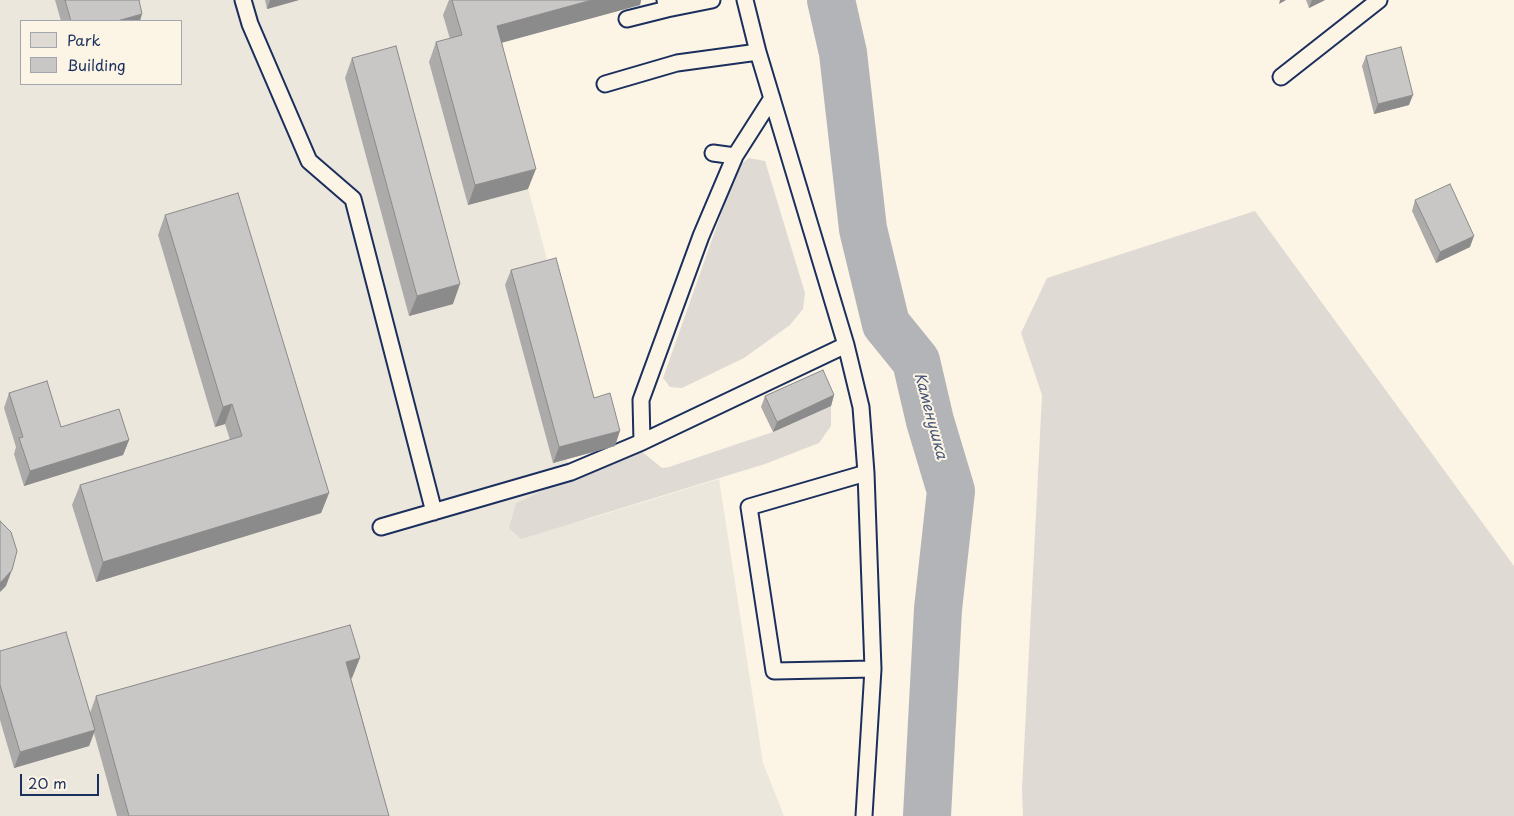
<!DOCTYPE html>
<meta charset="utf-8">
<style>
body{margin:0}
#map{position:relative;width:1514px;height:816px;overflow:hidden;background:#fcf5e5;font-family:"Playpen Sans",sans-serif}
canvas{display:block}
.legend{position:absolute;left:20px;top:20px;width:162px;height:65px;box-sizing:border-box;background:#fcf5e5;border:1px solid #a2a6af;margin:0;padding:6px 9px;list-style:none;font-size:15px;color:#1b2f5e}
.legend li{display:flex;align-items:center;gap:10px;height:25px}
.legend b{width:25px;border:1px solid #a2a6af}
.scale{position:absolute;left:20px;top:774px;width:79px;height:22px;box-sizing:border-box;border:2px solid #1b2f5e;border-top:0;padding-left:6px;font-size:15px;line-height:18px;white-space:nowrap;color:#1b2f5e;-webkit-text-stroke:4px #fcf5e5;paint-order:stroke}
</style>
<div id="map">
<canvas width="1514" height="816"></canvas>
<ul class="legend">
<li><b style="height:14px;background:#dfdbd4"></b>Park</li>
<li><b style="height:14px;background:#c8c7c6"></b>Building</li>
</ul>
<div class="scale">20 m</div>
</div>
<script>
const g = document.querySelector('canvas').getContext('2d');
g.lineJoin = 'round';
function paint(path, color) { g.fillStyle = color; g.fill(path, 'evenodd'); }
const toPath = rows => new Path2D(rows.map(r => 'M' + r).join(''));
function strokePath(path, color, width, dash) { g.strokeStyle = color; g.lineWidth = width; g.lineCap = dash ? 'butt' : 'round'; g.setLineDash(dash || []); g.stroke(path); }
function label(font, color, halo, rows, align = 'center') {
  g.font = font + ' "Playpen Sans",sans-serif'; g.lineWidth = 4; g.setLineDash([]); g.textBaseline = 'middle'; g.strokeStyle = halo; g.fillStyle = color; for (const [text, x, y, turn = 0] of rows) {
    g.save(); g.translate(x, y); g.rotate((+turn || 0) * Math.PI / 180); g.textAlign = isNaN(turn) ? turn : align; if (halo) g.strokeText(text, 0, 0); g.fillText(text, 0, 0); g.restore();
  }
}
paint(toPath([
 [0,0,638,0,640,5,490,46,588,413,615,446,567,459,585,520,719,479,763,763,784,816,0,816],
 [21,21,181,21,181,84,21,84]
]), '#ece7dc');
paint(toPath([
 [749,158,765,161,805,293,803,309,790,325,744,358,682,388,670,387,663,378,738,166],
 [1255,211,1514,566,1514,816,1023,816,1022,789,1042,395,1021,333,1047,278],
 [831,406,831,426,819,443,765,464,521,539,509,528,516,503,579,474,640,450,662,468,669,467,773,432]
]), '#dfdbd4');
strokePath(toPath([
 [831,0,843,53,863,229,886,324,916,361,930,421,951,491,938,609,927,816]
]), '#b2b4b8', 48);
const service = toPath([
 [243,0,250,24,309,161,353,199,434,512],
 [665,0,667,9,712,0],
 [745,0,758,52,846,345,861,407,866,473,873,669,864,816],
 [627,19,667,9],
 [1281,77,1379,0],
 [605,84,677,63,758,52],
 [713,153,735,156],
 [642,442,641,400,701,236,735,156,772,98],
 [866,473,749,507,774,671,873,669],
 [381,527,571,472,642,442,846,345]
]);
strokePath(service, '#1b2f5e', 19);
strokePath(service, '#fcf5e5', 15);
paint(toPath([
 [55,0,139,0,140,21,61,21],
 [265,0,299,0,267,9],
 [449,0,641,0,640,5,502,42,528,189,468,205,429,62,436,42,450,39,443,15],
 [1306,0,1325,0,1309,8],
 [1366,56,1409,105,1374,114,1362,66],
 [352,58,453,304,409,316,345,78],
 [1415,200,1470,247,1436,263,1412,211],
 [165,215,329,493,321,513,96,582,72,505,80,485,230,440,225,424,215,427,158,235],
 [511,270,594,398,615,446,553,463,505,285],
 [9,393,61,427,129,440,123,455,24,486,14,454,16,447,4,408],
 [834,395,831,406,773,432,761,407,765,396],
 [0,651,90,713,96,696,352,678,351,678,389,816,117,816,94,733,89,746,14,768,0,720]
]), '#acabaa');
paint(toPath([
 [270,0,299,0,267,9],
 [592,0,641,0,640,5,490,46,497,26],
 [1280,0,1286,0,1279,4],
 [1312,0,1325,0,1309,8],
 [142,14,140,21,117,21],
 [1413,95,1409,105,1374,114,1378,104],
 [536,169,528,189,468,205,475,185],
 [1474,236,1470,247,1436,263,1440,252],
 [460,284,453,304,409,316,417,296],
 [834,395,831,406,773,432,777,422],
 [232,404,225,424,215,427,223,407],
 [620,431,615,446,553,463,559,447],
 [129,440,123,455,24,486,30,471],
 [329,493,321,513,96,582,103,562],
 [12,570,6,586,0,592,0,583],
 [360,658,352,678,339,682,346,662],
 [95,730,89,746,14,768,20,752]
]), '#8c8b8b');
const building = toPath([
 [65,0,139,0,142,14,117,21,71,21,65,0],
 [452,0,592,0,497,26,536,169,475,185,436,42,462,35,452,0],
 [396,46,460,284,417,296,352,58,396,46],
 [1401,47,1413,95,1378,104,1366,56,1401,47],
 [1450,184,1474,236,1440,252,1415,200,1450,184],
 [238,193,329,493,103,562,80,485,242,436,232,404,223,407,165,215,238,193],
 [556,258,594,398,610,393,620,431,559,447,511,270,556,258],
 [823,370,834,395,777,422,765,396,823,370],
 [47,381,61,427,119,409,129,440,30,471,19,438,23,437,9,393,47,381],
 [0,521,11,532,17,551,12,570,0,583,0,521],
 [350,625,360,658,346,662,389,816,129,816,96,696,350,625],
 [66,632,95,730,20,752,0,685,0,651,66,632]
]);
paint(building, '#c8c7c6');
strokePath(building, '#8c8b8b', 1);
label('italic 15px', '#485779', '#fcf5e5', [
 ["Каменушка",930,416,75]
]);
</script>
